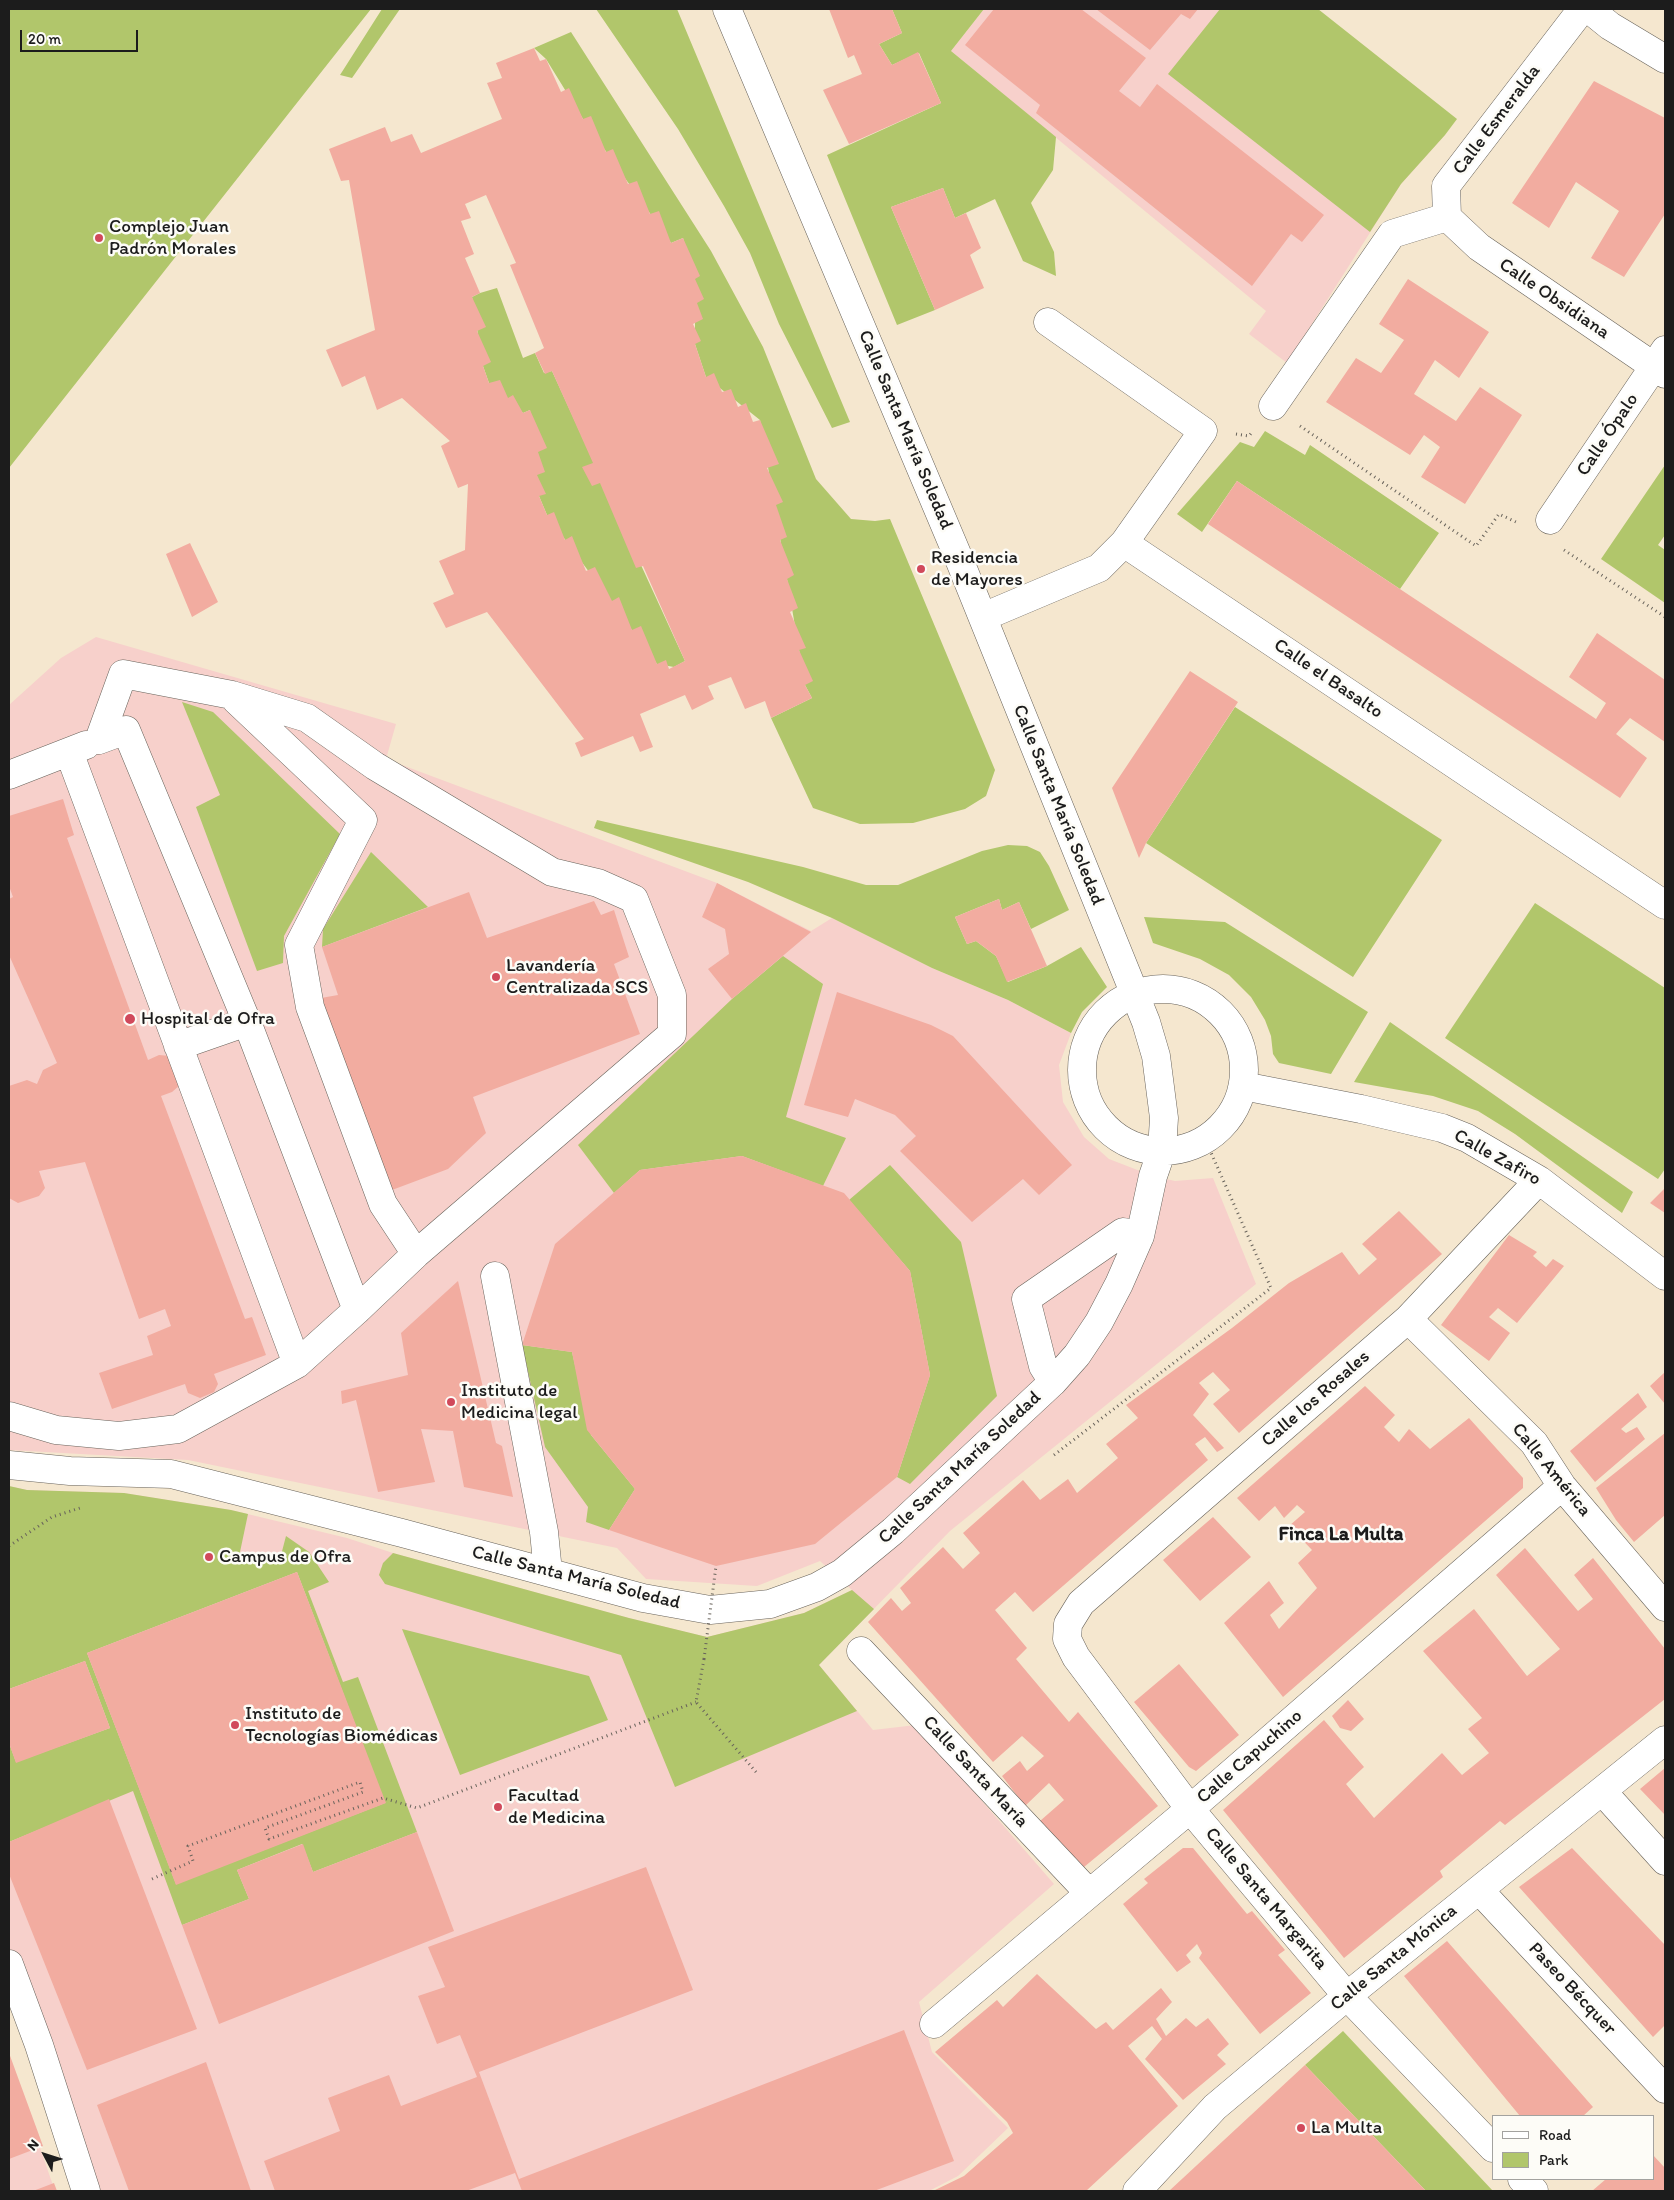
<!DOCTYPE html>
<meta charset="utf-8">
<style>
body{margin:0}
#map{position:relative;width:1674px;height:2200px;overflow:hidden;background:#f5e7cf;font-family:Itim,sans-serif}
canvas{display:block}
.frame{position:absolute;inset:0;border:10px solid #1c1c1c;pointer-events:none}
.legend{position:absolute;left:1492px;top:2115px;width:162px;height:65px;box-sizing:border-box;background:#fdfcf7;border:1px solid #a3a29f;margin:0;padding:6px 9px;list-style:none;font-size:15px;color:#1c1c1c}
.legend li{display:flex;align-items:center;gap:10px;height:25px}
.legend b{width:25px;border:1px solid #a3a29f}
.north{position:absolute;left:20px;top:2130px;width:50px;height:50px;-webkit-text-stroke:4px #fdfcf7;paint-order:stroke;rotate:310deg;font-size:14px;font-weight:700;line-height:20px;text-align:center;color:#1c1c1c}
.north::after{content:'';display:block;margin:auto;width:18px;height:22px;background:#1c1c1c;clip-path:polygon(50% 0,100% 100%,50% 72%,0 100%)}
.scale{position:absolute;left:20px;top:30px;width:118px;height:22px;box-sizing:border-box;border:2px solid #1c1c1c;border-top:0;padding-left:6px;font-size:15px;line-height:18px;white-space:nowrap;color:#1c1c1c;-webkit-text-stroke:4px #fdfcf7;paint-order:stroke}
</style>
<div id="map">
<canvas width="1674" height="2200"></canvas>
<div class="frame"></div>
<ul class="legend">
<li><b style="height:6px;background:#fff"></b>Road</li>
<li><b style="height:14px;background:#b1c66b"></b>Park</li>
</ul>
<div class="north">N</div>
<div class="scale">20 m</div>
</div>
<script>
const g = document.querySelector('canvas').getContext('2d');
g.lineJoin = 'round';
function paint(path, color) { g.fillStyle = color; g.fill(path, 'evenodd'); }
const toPath = rows => new Path2D(rows.map(r => 'M' + r).join(''));
function strokePath(path, color, width, dash) { g.strokeStyle = color; g.lineWidth = width; g.lineCap = dash ? 'butt' : 'round'; g.setLineDash(dash || []); g.stroke(path); }
function label(font, color, halo, rows, align = 'center') {
  g.font = font + ' Itim,sans-serif'; g.lineWidth = 5; g.setLineDash([]); g.textBaseline = 'middle'; g.strokeStyle = halo; g.fillStyle = color; for (const [text, x, y, turn = 0] of rows) {
    g.save(); g.translate(x, y); g.rotate((+turn || 0) * Math.PI / 180); g.textAlign = isNaN(turn) ? turn : align; if (halo) g.strokeText(text, 0, 0); g.fillText(text, 0, 0); g.restore();
  }
}
paint(toPath([
 [984,9,1285,9,1445,135,1401,184,1287,363,1249,334,1266,311,951,51],
 [96,637,396,724,386,759,717,883,811,931,832,918,932,968,1008,1000,1071,1033,1059,1065,1063,1102,1084,1137,1109,1159,1153,1176,1175,1181,1213,1178,1256,1284,950,1531,819,1665,873,1730,916,1725,1054,1884,919,2002,932,2052,1008,2128,958,2176,929,2191,86,2191,9,1964,9,1486,27,1490,124,1493,231,1510,347,1538,393,1553,629,1618,707,1637,804,1613,852,1590,820,1561,757,1586,646,1579,617,1548,188,1460,9,1450,9,705,61,658],
 [9,2059,55,2191,9,2191]
]), '#f7d0cb');
paint(toPath([
 [9,9,371,9,9,468],
 [382,9,400,9,352,78,340,75],
 [596,9,677,9,850,422,832,428,779,324,750,253,724,206,678,129],
 [892,9,984,9,951,51,1056,137,1053,170,1031,203,1054,252,1056,276,1023,261,995,199,955,218,943,188,891,207,935,310,897,325,827,155,941,103,919,53,892,65,879,44,902,33],
 [1220,9,1318,9,1457,119,1445,135,1401,184,1370,232,1168,74],
 [571,32,711,251,763,347,816,479,851,519,875,521,890,519,995,770,986,796,965,809,913,823,860,824,813,808,771,718,812,698,805,685,760,420,706,377,695,344,695,279,683,238,671,243,583,119,546,59,534,48],
 [497,288,523,358,535,353,544,373,552,371,685,661,674,667,657,664,547,515,539,496,530,410,523,413,489,383,483,366,472,297,480,293],
 [1265,431,1305,455,1310,445,1439,533,1400,589,1237,481,1202,532,1177,514,1240,442,1254,447],
 [1665,465,1665,535,1658,545,1665,550,1665,603,1601,559],
 [182,702,213,712,340,834,284,936,283,963,257,971,196,807,220,795],
 [1235,707,1442,840,1353,977,1146,843],
 [597,820,803,867,866,885,898,885,982,851,1008,845,1027,846,1040,852,1049,866,1069,910,1031,929,1019,902,1002,910,999,899,955,917,967,944,976,941,996,956,1008,982,1047,966,1081,947,1107,987,1082,1012,1071,1033,1008,1000,932,968,832,918,748,882,594,828],
 [371,852,428,907,322,947,323,929],
 [1535,903,1665,988,1665,1169,1658,1179,1445,1038],
 [1144,917,1225,922,1368,1012,1331,1074,1279,1063,1273,1054,1271,1036,1265,1020,1251,997,1229,975,1200,959,1153,943],
 [783,956,823,984,786,1117,846,1138,823,1186,742,1156,640,1170,614,1193,578,1145,732,999],
 [1390,1022,1633,1192,1622,1213,1515,1134,1478,1111,1433,1096,1354,1082],
 [890,1165,961,1242,997,1396,910,1484,897,1477,930,1375,910,1271,849,1200],
 [522,1345,572,1352,591,1435,635,1489,609,1530,586,1522,588,1507,545,1447],
 [9,1486,27,1490,124,1493,231,1510,248,1514,240,1552,280,1559,286,1536,309,1552,329,1582,308,1591,343,1682,358,1677,417,1832,313,1872,302,1844,237,1870,249,1899,182,1925,133,1791,9,1842,9,1743,16,1762,110,1728,85,1661,9,1689],
 [297,1572,385,1803,176,1884,87,1653],
 [393,1553,629,1618,707,1637,804,1613,852,1590,874,1609,819,1665,857,1711,675,1787,621,1655,385,1584,379,1575,383,1563],
 [402,1629,589,1676,608,1720,460,1775],
 [1343,2031,1493,2191,1426,2191,1305,2065]
]), '#b1c66b');
paint(toPath([
 [829,9,892,9,902,33,879,44,892,65,918,52,941,103,849,144,823,90,862,74,854,55,848,58],
 [994,9,1081,9,1146,58,1119,91,1140,107,1157,84,1324,215,1302,242,1291,234,1252,286,1036,113,1040,105,965,45],
 [1096,9,1198,9,1190,19,1181,14,1150,50],
 [534,48,540,61,546,59,561,92,569,88,583,119,591,116,606,152,613,149,628,184,637,181,650,214,659,211,671,243,683,238,700,276,695,279,704,299,697,303,703,319,693,324,701,341,695,344,706,377,714,373,722,392,731,389,738,407,746,403,753,422,760,420,779,464,767,468,783,502,776,505,787,537,780,540,794,575,787,579,798,608,790,612,806,648,799,650,813,681,805,685,812,698,771,718,765,701,745,709,731,677,708,686,714,699,692,710,685,695,640,714,653,747,640,752,633,736,581,757,575,743,584,739,487,612,446,628,433,603,454,594,439,561,465,550,468,484,458,488,441,446,450,441,402,398,377,410,365,376,342,387,326,350,375,330,349,180,341,181,329,149,385,127,391,142,412,134,421,153,502,119,487,83,502,78,496,63],
 [486,195,516,263,510,265,544,348,535,353,545,374,552,371,593,463,582,467,592,486,600,483,636,568,643,566,685,661,669,669,666,660,657,664,641,626,632,630,619,597,612,601,595,567,586,571,572,536,565,540,554,512,547,515,539,496,546,494,537,475,545,472,538,452,547,448,530,410,523,413,513,395,508,398,500,380,489,383,483,366,491,362,477,331,486,327,472,297,480,293,465,258,474,254,461,221,471,218,465,204],
 [1594,81,1665,118,1665,214,1624,277,1591,258,1619,211,1576,182,1549,228,1512,203],
 [943,188,955,218,966,213,981,248,970,255,984,288,935,310,891,207],
 [1408,279,1489,332,1459,378,1435,360,1414,394,1456,421,1480,387,1522,415,1465,504,1421,477,1440,447,1424,435,1410,455,1326,402,1356,358,1381,373,1404,340,1379,324],
 [1237,481,1596,719,1606,703,1569,677,1597,633,1665,680,1665,742,1630,718,1616,734,1647,758,1620,798,1208,524],
 [190,543,218,602,192,617,166,554],
 [1190,671,1238,702,1146,843,1139,858,1112,788],
 [63,799,74,835,67,838,148,1060,159,1055,170,1056,180,1085,172,1092,161,1096,245,1319,252,1317,266,1355,214,1374,218,1384,214,1392,200,1398,188,1393,185,1384,112,1409,99,1373,153,1355,147,1336,171,1326,165,1309,139,1319,85,1162,39,1171,45,1188,39,1196,18,1203,9,1198,9,1086,27,1080,37,1084,43,1070,57,1063,9,955,9,899,13,897,9,886,9,816],
 [717,883,811,932,732,999,708,969,729,954,725,929,702,917],
 [469,892,487,938,594,901,601,915,614,910,629,957,614,964,640,1034,473,1097,486,1133,448,1169,392,1190,321,998,338,995,322,947],
 [999,899,1002,910,1019,902,1047,966,1007,982,996,956,976,941,967,944,955,917],
 [837,992,931,1025,953,1036,1072,1165,1039,1195,1023,1179,972,1222,900,1151,916,1136,895,1115,855,1099,848,1117,804,1105],
 [742,1156,844,1193,910,1271,930,1375,897,1477,815,1544,716,1566,609,1530,635,1489,587,1430,572,1352,522,1345,555,1244,640,1170],
 [1665,1188,1665,1213,1650,1203],
 [1399,1211,1442,1254,1239,1433,1213,1404,1230,1390,1213,1372,1199,1383,1209,1394,1193,1415,1224,1448,1217,1452,1205,1437,1195,1444,1208,1460,1033,1612,1015,1592,995,1610,1027,1648,1016,1659,1069,1722,1078,1712,1158,1806,1084,1867,1040,1821,1064,1800,1049,1783,1025,1806,1002,1776,1020,1761,1027,1771,1044,1756,1022,1736,993,1762,868,1622,891,1598,902,1611,911,1603,900,1588,943,1547,963,1569,980,1553,963,1533,1023,1480,1040,1500,1068,1479,1077,1493,1118,1458,1106,1444,1138,1418,1126,1405,1232,1328,1289,1283,1342,1252,1359,1275,1377,1259,1362,1244],
 [1509,1235,1537,1252,1533,1256,1546,1267,1553,1259,1564,1266,1517,1323,1498,1308,1489,1317,1510,1333,1489,1361,1441,1325],
 [458,1281,496,1443,502,1446,513,1497,464,1487,453,1431,421,1429,435,1482,378,1492,356,1400,342,1404,341,1391,408,1375,401,1333],
 [1665,1372,1665,1404,1650,1386],
 [1365,1386,1395,1415,1384,1427,1399,1442,1409,1429,1430,1449,1469,1418,1523,1478,1523,1488,1283,1697,1224,1623,1269,1581,1284,1603,1270,1615,1279,1629,1317,1588,1298,1563,1312,1550,1289,1526,1305,1512,1297,1505,1284,1518,1275,1506,1259,1521,1237,1498],
 [1638,1393,1647,1407,1621,1429,1626,1433,1637,1427,1645,1439,1595,1482,1570,1451],
 [1665,1433,1665,1515,1634,1542,1616,1520,1596,1488],
 [1213,1517,1251,1557,1200,1601,1163,1560],
 [1525,1548,1578,1611,1593,1599,1574,1575,1593,1558,1665,1649,1665,1699,1505,1825,1500,1821,1440,1871,1443,1877,1344,1958,1223,1810,1324,1720,1364,1767,1346,1784,1374,1818,1442,1753,1462,1775,1489,1753,1468,1729,1482,1718,1423,1651,1474,1609,1527,1676,1560,1649,1496,1575],
 [297,1572,386,1803,176,1885,87,1653],
 [85,1661,110,1728,16,1763,9,1743,9,1689],
 [1179,1664,1239,1735,1196,1771,1189,1767,1134,1702],
 [1348,1700,1364,1719,1351,1731,1340,1728,1332,1716],
 [1665,1768,1665,1815,1640,1789],
 [109,1799,197,2029,87,2070,9,1874,9,1842],
 [417,1832,454,1931,219,2024,182,1925,249,1899,237,1870,303,1844,313,1872],
 [1183,1848,1193,1848,1247,1914,1252,1911,1285,1950,1278,1955,1311,1993,1260,2034,1199,1958,1202,1953,1197,1944,1186,1955,1191,1962,1177,1972,1123,1904,1148,1883,1144,1879],
 [1572,1848,1665,1945,1665,2025,1653,2037,1519,1887],
 [646,1867,693,1990,479,2072,519,2179,904,2030,954,2161,874,2191,522,2191,515,2173,466,2191,275,2191,264,2161,340,2131,328,2098,389,2075,401,2106,477,2077,460,2035,437,2044,418,1996,445,1987,428,1947],
 [1447,1941,1593,2107,1583,2116,1520,2116,1404,1976],
 [1037,1974,1096,2029,1106,2022,1113,2030,1161,1988,1172,2002,1156,2019,1166,2036,1186,2018,1196,2027,1208,2018,1229,2044,1217,2055,1226,2064,1183,2100,1145,2059,1162,2039,1152,2026,1128,2046,1178,2106,1086,2191,933,2191,964,2176,1013,2133,1007,2122,935,2052,997,2000,1003,2007],
 [9,2053,43,2146,9,2159],
 [206,2062,251,2191,129,2191,97,2105],
 [1305,2065,1426,2191,1169,2191],
 [1653,2155,1665,2168,1665,2191,1592,2191,1606,2179,1653,2179],
 [54,2183,57,2191,33,2191]
]), '#f2aca0');
const minor = toPath([
 [1589,9,1610,26,1665,59],
 [1447,217,1479,247,1665,374],
 [1447,217,1446,186,1582,9],
 [1048,322,1203,431,1124,543],
 [1273,406,1392,234,1447,217],
 [1550,520,1665,350],
 [983,617,1099,568,1124,543,1665,905],
 [236,700,363,820,299,945,310,1007,383,1204,416,1254],
 [69,752,297,1364],
 [9,775,86,745],
 '1082 1070a81 81 0 1 1 162 0a81 81 0 1 1-162 0Z',
 [178,1046,247,1022],
 [1243,1086,1361,1109,1442,1128,1467,1138,1539,1180,1665,1276],
 [495,1276,544,1532,548,1572],
 [1408,1319,1534,1443,1562,1486,1665,1607],
 [1053,1382,1043,1366,1026,1299,1123,1232,1140,1236],
 [9,1416,56,1430,119,1436,178,1429,297,1364,357,1310,416,1254,672,1034,672,995,634,899,598,883,552,872,375,766,307,718,232,695,123,674,99,740,126,730,247,1022,357,1310],
 [9,1465,70,1471,171,1474,402,1533,643,1598,710,1610,770,1604,817,1587,842,1573,893,1531,1053,1382,1077,1355,1099,1322,1119,1284,1140,1236,1153,1176,1162,1150,1164,1118,1156,1056,1146,1022,957,554,727,9],
 [861,1651,1089,1893],
 [1602,1791,1665,1861],
 [1479,1890,1665,2089],
 [9,1964,39,2045,86,2191],
 [934,2024,1190,1809,1562,1486],
 [1493,2148,1347,1996,1190,1809,1076,1657,1067,1639,1068,1624,1081,1603,1408,1319,1539,1180],
 [1522,2179,1534,2191],
 [1137,2191,1215,2107,1347,1996,1665,1740]
]);
strokePath(minor, '#68635b', 29);
strokePath(toPath([
 [1300,426,1476,546,1499,514,1516,522],
 [1236,434,1249,436,1253,431],
 [1564,550,1665,617],
 [1054,1455,1271,1288,1205,1139],
 [9,1546,52,1517,80,1508],
 [704,1659,696,1702,756,1772],
 [152,1879,193,1861,188,1846,360,1782,363,1792,265,1828,269,1839,383,1798,417,1808,696,1702]
]), '#68635b', 3, [1, 4]);
strokePath(minor, '#fff', 28);
strokePath(toPath([
 [704,1659,716,1566]
]), '#68635b', 3, [1, 4]);
for (const [x, y, r, color] of [
 [99,238,5,"#d1495b"],
 [921,569,5,"#d1495b"],
 [496,977,5,"#d1495b"],
 [130,1019,6,"#d1495b"],
 [451,1402,5,"#d1495b"],
 [209,1557,5,"#d1495b"],
 [235,1725,5,"#d1495b"],
 [498,1807,5,"#d1495b"],
 [1301,2128,5,"#d1495b"]
]) { const dot = new Path2D(); dot.arc(x, y, r, 0, 2 * Math.PI); g.fillStyle = color; g.fill(dot); strokePath(dot, '#fdfcf7', 2); }
label('19px', '#1c1c1c', '#fdfcf7', [
 ["Calle Esmeralda",1497,120,-53],
 ["Calle Obsidiana",1554,299,34],
 ["Calle Santa María Soledad",905,430,67],
 ["Calle Ópalo",1608,435,-56],
 ["Calle el Basalto",1328,679,34],
 ["Calle Santa María Soledad",1058,805,68],
 ["Calle Zafiro",1497,1158,29],
 ["Calle los Rosales",1316,1399,-41],
 ["Calle Santa María Soledad",960,1468,-43],
 ["Calle América",1551,1470,51],
 ["Calle Santa María Soledad",576,1578,14],
 ["Calle Capuchino",1250,1757,-41],
 ["Calle Santa María",975,1772,47],
 ["Calle Santa Margarita",1266,1899,50],
 ["Calle Santa Mónica",1394,1958,-39],
 ["Paseo Bécquer",1572,1989,47]
]);
label('19px', '#1c1c1c', '#fdfcf7', [
 ["Complejo Juan",109,227],
 ["Padrón Morales",109,249],
 ["Residencia",931,558],
 ["de Mayores",931,580],
 ["Lavandería",506,966],
 ["Centralizada SCS",506,988],
 ["Hospital de Ofra",141,1019],
 ["Instituto de",461,1391],
 ["Medicina legal",461,1413],
 ["Campus de Ofra",219,1557],
 ["Instituto de",245,1714],
 ["Tecnologías Biomédicas",245,1736],
 ["Facultad",508,1796],
 ["de Medicina",508,1818],
 ["La Multa",1311,2128]
], 'left');
label('bold 20px', '#1c1c1c', '#fdfcf7', [
 ["Finca La Multa",1341,1535]
]);
</script>
